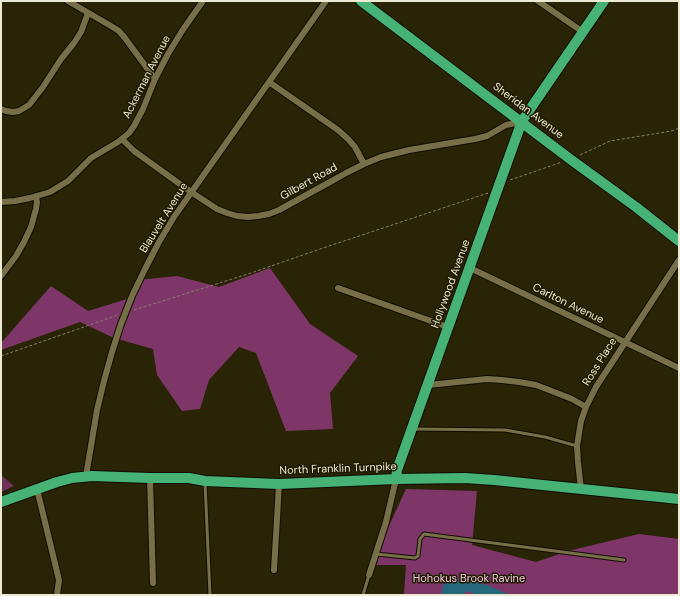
<!DOCTYPE html>
<style>
body{margin:0}
#map{position:relative;width:680px;height:596px;overflow:hidden;background:#292406;font-family:"DM Sans",sans-serif}
canvas{display:block}
.frame{position:absolute;inset:0;border:2px solid #edead3;pointer-events:none}
</style>
<div id="map">
<canvas width="680" height="596"></canvas>
<div class="frame"></div>
</div>
<script>
const g = document.querySelector('canvas').getContext('2d');
g.lineJoin = 'round';
function paint(path, color) { g.fillStyle = color; g.fill(path, 'evenodd'); }
const toPath = rows => new Path2D(rows.map(r => 'M' + r).join(''));
function strokePath(path, color, width, dash) { g.strokeStyle = color; g.lineWidth = width; g.lineCap = dash ? 'butt' : 'round'; g.setLineDash(dash || []); g.stroke(path); }
function label(font, color, halo, rows, align = 'center') {
  g.font = font + ' "DM Sans",sans-serif'; g.lineWidth = 3; g.setLineDash([]); g.textBaseline = 'middle'; g.strokeStyle = halo; g.fillStyle = color; for (const [text, x, y, turn = 0] of rows) {
    g.save(); g.translate(x, y); g.rotate((+turn || 0) * Math.PI / 180); g.textAlign = isNaN(turn) ? turn : align; if (halo) g.strokeText(text, 0, 0); g.fillText(text, 0, 0); g.restore();
  }
}
paint(toPath([
 [1,475,7,480,14,486,1,492]
]), '#6f325d');
paint(toPath([
 [270,268,310,324,358,356,330,393,333,429,286,431,256,353,239,347,209,380,200,409,182,411,157,375,153,349,114,338,80,322,1,350,1,343,51,286,88,311,127,299,138,280,177,276,219,287],
 [406,489,477,491,472,545,536,562,568,551,639,534,679,539,679,595,404,595,406,565,376,565,388,528]
]), '#7e3669');
paint(toPath([
 [450,580,468,580,487,585,510,595,478,595,467,591,462,595,441,595,443,585]
]), '#26687b');
const service = toPath([
 [414,429,505,430,545,437,577,446],
 [205,482,210,595],
 [376,554,415,558,418,556,420,539,424,534,624,560],
 [363,595,369,575]
]);
const minor = toPath([
 [68,1,111,26,119,31,125,38,155,79],
 [538,1,583,32],
 [269,82,338,130,348,139,355,147,364,164],
 [1,109,6,111,13,112,19,111,29,105,43,87,61,59,74,43,81,32,88,13],
 [122,139,134,151,191,192,217,209,227,213,237,216,248,217,258,216,269,214,279,210,330,182,346,173,364,164,381,157,409,150,475,139,487,136,506,125,521,122],
 [1,202,15,201,30,198,50,192,68,181,91,158,118,142,129,133,134,126,143,109,155,79,168,54,182,31,203,1],
 [470,268,679,368],
 [1,276,16,256,24,242,31,227,36,209,37,202,36,196],
 [338,288,448,327],
 [428,385,487,379,502,380,519,382,536,385,549,390,572,399,586,407],
 [86,476,97,410,104,381,112,352,121,324,132,296,145,269,159,242,174,217,326,1],
 [150,478,153,583],
 [37,489,59,580,57,595],
 [581,489,578,462,577,446,581,421,586,407,596,387,679,260],
 [274,570,279,484],
 [369,575,386,522,396,479]
]);
const primary = toPath([
 [361,1,570,159,636,207,679,241],
 [396,479,397,470,522,121,604,1],
 [1,502,57,482,72,478,92,476,150,478,189,478,205,481,279,484,396,479,465,478,494,480,679,499]
]);
strokePath(service, '#110d00', 5);
strokePath(minor, '#110d00', 8);
strokePath(primary, '#110d00', 12);
strokePath(toPath([
 [580,155,610,141,672,131,679,128],
 [510,180,562,162],
 [134,310,248,274,326,247,488,193],
 [1,356,118,315]
]), '#817d62', 1, [3, 2]);
strokePath(service, '#766f47', 3);
strokePath(minor, '#766f47', 6);
strokePath(primary, '#46b276', 10);
label('11px', '#edead3', '#201b00', [
 ["Ackerman Avenue",147,77,-63],
 ["Sheridan Avenue",528,111,37],
 ["Gilbert Road",309,182,-29],
 ["Blauvelt Avenue",164,218,-58],
 ["Hollywood Avenue",451,284,-70],
 ["Carlton Avenue",568,304,26],
 ["Ross Place",600,362,-58],
 ["North Franklin Turnpike",338,469,-2]
]);
label('11px', '#f4c9e4', '#201b00', [
 ["Hohokus Brook Ravine",469,579]
]);
</script>
